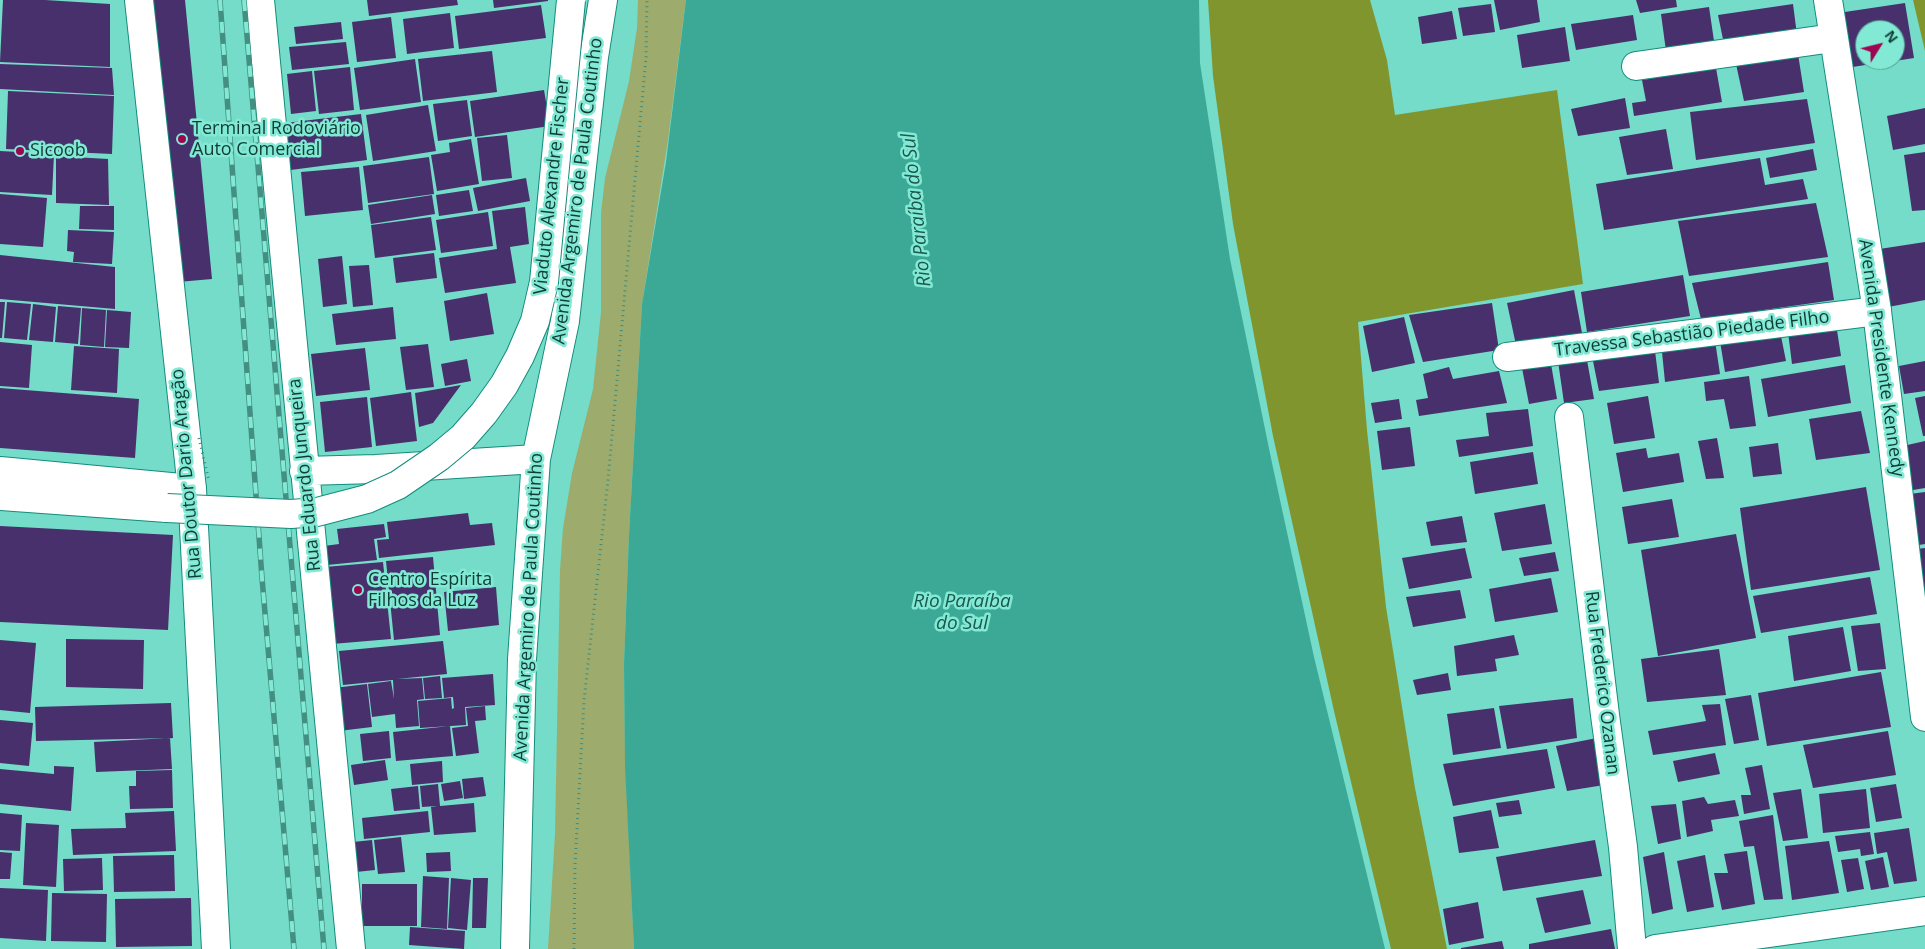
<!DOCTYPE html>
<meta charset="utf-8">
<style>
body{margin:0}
#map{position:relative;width:1925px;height:949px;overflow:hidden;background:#74dcc8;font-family:"Open Sans",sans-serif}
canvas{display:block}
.north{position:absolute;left:1855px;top:20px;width:50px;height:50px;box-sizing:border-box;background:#82e9d5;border:1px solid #54a495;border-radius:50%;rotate:54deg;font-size:14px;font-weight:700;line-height:20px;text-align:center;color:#0f3d35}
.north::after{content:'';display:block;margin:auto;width:18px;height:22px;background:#9c0652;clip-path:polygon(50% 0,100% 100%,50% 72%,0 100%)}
</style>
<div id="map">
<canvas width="1925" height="949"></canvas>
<div class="north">N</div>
</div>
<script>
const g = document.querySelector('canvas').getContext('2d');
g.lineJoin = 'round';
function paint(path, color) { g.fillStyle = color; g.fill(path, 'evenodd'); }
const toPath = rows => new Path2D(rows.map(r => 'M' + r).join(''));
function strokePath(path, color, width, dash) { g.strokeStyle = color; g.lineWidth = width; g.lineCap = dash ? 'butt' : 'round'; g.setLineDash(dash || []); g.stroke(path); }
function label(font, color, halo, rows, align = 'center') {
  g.font = font + ' "Open Sans",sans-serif'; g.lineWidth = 5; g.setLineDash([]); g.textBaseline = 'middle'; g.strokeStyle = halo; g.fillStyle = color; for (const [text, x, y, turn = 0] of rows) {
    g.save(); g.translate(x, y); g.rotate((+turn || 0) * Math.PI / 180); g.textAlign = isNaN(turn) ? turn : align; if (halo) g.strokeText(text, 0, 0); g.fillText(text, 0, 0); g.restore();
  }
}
paint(toPath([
 [638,0,686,0,668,140,642,304,629,535,624,664,625,753,634,949,548,949,555,834,560,570,563,528,572,473,593,389,601,312,601,213,605,178,629,81,637,28]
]), '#9dac6d');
paint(toPath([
 [1208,0,1370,0,1387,60,1395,115,1557,90,1583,284,1358,322,1367,430,1386,607,1415,788,1447,949,1391,949,1334,711,1273,436,1233,224,1213,76],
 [1913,0,1925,0,1925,51]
]), '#81952f');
paint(toPath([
 [686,0,1199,0,1200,63,1230,259,1272,463,1314,657,1385,949,634,949,625,767,624,664,629,535,642,304,666,162]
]), '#3ba996');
paint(toPath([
 [3,0,45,0,110,4,110,67,0,62],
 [152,0,185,0,212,279,178,282],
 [367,0,457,0,458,5,369,16],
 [493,0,548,0,548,1,494,8],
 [1494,0,1537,0,1540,22,1500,30],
 [1636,0,1676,0,1677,7,1640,13],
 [1905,3,1914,58,1895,61,1895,30,1865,30,1865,60,1891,61,1846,68,1838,13],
 [1491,4,1495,32,1463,36,1458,8],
 [1793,4,1797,35,1725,49,1718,15],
 [541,5,546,38,459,49,455,16],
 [1709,7,1714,41,1666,51,1661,14],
 [1452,11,1457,39,1422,44,1418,17],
 [450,13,454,48,407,54,403,19],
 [1633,15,1637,40,1576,50,1571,24],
 [391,17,396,58,357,62,352,22],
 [341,22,343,39,296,44,294,27],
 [1565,27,1570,61,1522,68,1517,35],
 [346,42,349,64,292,70,289,47],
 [492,51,497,92,423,101,418,59],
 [1798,54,1804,92,1744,101,1736,64],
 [415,59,421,102,360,110,354,68],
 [0,64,112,68,114,95,0,89],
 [350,67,354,110,319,114,314,71],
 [1716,68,1722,102,1634,116,1632,103,1646,101,1642,80],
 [312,71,316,111,291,114,287,74],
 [544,90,550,126,475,137,470,101],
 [8,91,114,96,112,154,6,149],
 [1625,98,1630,128,1578,136,1571,109],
 [1807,99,1815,143,1696,160,1690,112],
 [467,100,472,136,438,141,433,104],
 [428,105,436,151,373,161,366,115],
 [1925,108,1925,144,1893,150,1887,116],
 [361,114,367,160,283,171,277,124],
 [1666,129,1673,169,1627,175,1619,137],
 [507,135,512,178,482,181,477,138],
 [471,139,479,184,437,191,431,155,450,152,449,143],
 [1813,149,1817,170,1770,178,1766,158],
 [0,151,54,154,52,195,0,192],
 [1925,152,1925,210,1912,211,1904,155],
 [56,156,108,159,109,205,56,203],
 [429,157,434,194,368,203,363,166],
 [1760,158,1765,185,1803,179,1808,199,1604,230,1596,184],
 [359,167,363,210,305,216,301,172],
 [526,178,530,201,478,211,473,188],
 [469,190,473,211,439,216,436,195],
 [0,194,47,198,43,247,0,244],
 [432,195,435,214,371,224,368,205],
 [1816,203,1828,257,1689,276,1678,221],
 [80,206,114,206,114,230,79,229],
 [525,207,529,244,510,247,516,283,445,293,439,258,497,249,492,211],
 [488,212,493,246,441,253,436,220],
 [431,217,436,250,375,258,371,225],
 [68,230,114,232,112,264,73,262,74,252,67,251],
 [1925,242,1925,300,1883,308,1873,250],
 [434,253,437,278,396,283,393,258],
 [0,255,115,267,115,309,0,299],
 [342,256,347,304,323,307,318,259],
 [1828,262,1834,300,1701,319,1692,283],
 [369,265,373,305,353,307,349,266],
 [1683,275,1690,316,1587,332,1581,292],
 [1574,290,1582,333,1516,345,1507,303],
 [487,293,494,334,450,341,444,301],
 [0,302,5,302,2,338,0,338],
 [7,302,31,304,27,340,4,338],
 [1492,303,1499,350,1423,362,1409,315],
 [33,304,56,307,53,342,29,340],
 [58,306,81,308,78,344,55,342],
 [393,307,396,339,336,345,332,314],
 [82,308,106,310,104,347,80,345],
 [107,310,131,312,129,348,105,347],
 [1404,317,1415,363,1372,372,1363,326],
 [1836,324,1841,356,1792,364,1788,332],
 [1780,331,1786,361,1725,372,1720,341],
 [1714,334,1720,374,1665,382,1661,342],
 [0,342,32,345,29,388,0,386],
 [1654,343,1659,383,1599,391,1591,351],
 [428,344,434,387,406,390,400,347],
 [74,346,119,349,117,393,71,390],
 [365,348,370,390,316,396,311,354],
 [1585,349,1594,399,1564,403,1557,354],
 [1550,358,1557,399,1529,404,1521,363],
 [467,359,471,381,445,386,441,364],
 [1925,361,1925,391,1904,394,1899,366],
 [1845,365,1851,403,1768,417,1761,379],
 [1449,367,1453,379,1499,371,1507,403,1419,416,1416,400,1428,398,1423,374],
 [1749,376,1756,426,1730,429,1724,399,1706,401,1704,382],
 [461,385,433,423,419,427,415,393],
 [0,388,139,399,135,458,0,448],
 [411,392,417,441,376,446,370,398],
 [1648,396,1655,438,1614,444,1607,403],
 [1925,396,1925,436,1923,436,1915,398],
 [367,397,372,447,325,452,320,402],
 [1399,399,1402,419,1375,423,1371,403],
 [1528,409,1533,446,1459,457,1456,440,1489,436,1486,413],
 [1861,411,1870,453,1816,460,1809,419],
 [1410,427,1415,466,1382,470,1377,431],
 [1717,438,1724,478,1706,479,1698,441],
 [1925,441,1925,488,1913,490,1903,446],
 [1778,443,1782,474,1753,477,1749,447],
 [1646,448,1648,458,1679,453,1684,482,1623,492,1616,453],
 [1533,452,1538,484,1475,494,1470,462],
 [1866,487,1880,570,1751,590,1740,508],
 [1925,492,1925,544,1919,545,1910,494],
 [1672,499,1679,537,1628,544,1622,507],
 [1545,504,1552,544,1502,551,1494,513],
 [468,513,470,525,492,523,495,545,379,558,377,540,389,539,387,522],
 [1462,516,1467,542,1431,546,1426,522],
 [384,524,386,537,374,539,377,560,327,565,324,546,339,544,337,529],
 [0,526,173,535,168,630,0,622],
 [1736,534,1756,638,1658,656,1641,550],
 [1465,548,1472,578,1409,589,1402,558],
 [1925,548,1925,603,1917,586,1924,584,1917,549],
 [1555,552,1559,571,1524,576,1519,558],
 [433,557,440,635,394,640,386,561],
 [383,562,391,639,332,644,325,567],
 [1870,577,1877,614,1761,633,1753,596],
 [1551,578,1558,612,1495,622,1489,589],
 [496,587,499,625,448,631,444,592],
 [1460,590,1466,618,1413,627,1406,597],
 [1880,623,1886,669,1858,671,1851,626],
 [1843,627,1851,671,1794,681,1788,636],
 [1514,635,1519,655,1495,659,1497,671,1457,676,1454,646],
 [66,639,144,640,143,689,66,687],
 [0,640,36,643,30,713,0,710],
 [443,641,447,674,397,679,422,678,424,699,417,700,419,726,396,728,395,714,372,717,368,684,391,681,394,699,393,680,343,685,339,651],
 [1719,649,1726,695,1647,702,1641,659],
 [1881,672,1891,727,1767,746,1758,693],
 [1448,673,1451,690,1417,695,1413,680],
 [493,674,495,705,465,707,466,725,420,728,418,701,451,698,452,709,454,708,453,697,444,698,442,678],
 [440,676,442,698,425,699,423,678],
 [367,684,372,727,339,731,334,688],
 [1751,695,1759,740,1734,744,1725,699],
 [1573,698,1577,738,1507,749,1499,706],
 [171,703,173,738,36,741,35,707],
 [1720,704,1726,745,1653,755,1648,731,1706,721,1702,705],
 [485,706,486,720,475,721,479,753,456,756,452,728,468,726,466,708],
 [1494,708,1501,748,1453,755,1447,714],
 [0,720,33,723,29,766,0,763],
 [450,726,453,756,396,761,393,732],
 [389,731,391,758,363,761,360,734],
 [1888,731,1896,775,1813,788,1803,745],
 [170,738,172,769,96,772,94,742],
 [1597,738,1604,785,1567,791,1556,746],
 [1547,749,1555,788,1453,806,1443,764],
 [1715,753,1720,774,1678,782,1673,761],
 [385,760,388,780,354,785,351,765],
 [442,761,443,782,412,785,410,764],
 [1762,765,1770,809,1744,814,1741,795,1751,795,1745,768],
 [54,766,74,767,71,811,0,804,0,769,54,774],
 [172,770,173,808,130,809,129,786,136,786,136,771],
 [483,777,486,796,464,799,462,779],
 [460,781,463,798,444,801,441,784],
 [438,784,440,806,474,803,476,832,434,835,431,807,437,806,422,807,420,786],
 [1896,784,1902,818,1876,822,1870,788],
 [418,786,420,809,394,811,391,789],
 [1801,789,1808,838,1783,841,1773,793],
 [1866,789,1870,828,1823,833,1819,794],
 [1704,797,1708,804,1735,800,1739,816,1711,820,1713,831,1687,837,1682,801],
 [1519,800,1522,814,1499,817,1496,803],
 [1676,804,1681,839,1658,844,1651,806],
 [1491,810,1499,848,1459,853,1453,817],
 [174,811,176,851,73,855,71,829,126,828,125,813],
 [428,811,430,832,364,839,362,818],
 [0,813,22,815,20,851,0,850],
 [1773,815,1783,899,1764,900,1754,846,1744,847,1739,821],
 [26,823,59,825,56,887,23,885],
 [1909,828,1917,881,1894,884,1887,852,1877,854,1874,833],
 [1870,832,1874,854,1861,856,1860,849,1838,852,1835,836],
 [401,837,405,872,378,874,374,840],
 [372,840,375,870,356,872,353,842],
 [1595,840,1602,876,1503,891,1496,857],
 [1829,841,1839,893,1792,900,1785,846],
 [1747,851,1755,904,1722,910,1714,873,1728,873,1724,854],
 [0,852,12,853,10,879,0,879],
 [450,852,451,871,427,872,426,853],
 [1664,852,1673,909,1652,914,1643,857],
 [174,855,175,891,114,892,113,856],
 [1705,855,1714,907,1687,912,1677,861],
 [1883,857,1889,887,1871,890,1865,861],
 [102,858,103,890,64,891,63,859],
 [1858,858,1864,889,1847,892,1841,860],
 [423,876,449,878,447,929,421,927],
 [451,878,471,880,467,930,448,928],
 [473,878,488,878,486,928,472,928],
 [362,884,417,884,417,926,362,926],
 [0,888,48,890,46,941,0,938],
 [1583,890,1591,924,1545,933,1536,898],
 [52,893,107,894,106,942,51,941],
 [191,898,192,946,116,947,115,899],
 [1478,902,1484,938,1449,945,1443,909],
 [410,927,465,931,464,949,409,945],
 [1611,929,1615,949,1529,949,1529,944],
 [1502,941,1504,949,1461,949,1461,948]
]), '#48306c');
const minor = toPath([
 [260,0,351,949],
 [1636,66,1833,38],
 [1507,357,1877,311],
 [1569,417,1605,715,1623,847,1632,949],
 [0,471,192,489],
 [304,471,376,469,536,459],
 [0,496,167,508],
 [515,949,522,659,536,459,565,321,594,57,603,0],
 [1655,949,1925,911]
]);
const major = toPath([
 [139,0,192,489,216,949],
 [1828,0,1877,311,1925,717]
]);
strokePath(minor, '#128d7c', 30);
strokePath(major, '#128d7c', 30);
strokePath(toPath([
 [574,949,575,865,584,701,608,480,646,57,647,0]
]), '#408b7d', 3, [1, 4]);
strokePath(minor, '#fff', 28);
strokePath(major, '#fff', 28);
const rail = toPath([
 [220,0,262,578,294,949],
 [244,0,324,949]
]);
strokePath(rail, '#438f81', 5.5);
strokePath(rail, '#82e9d5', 4, [11]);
const minorBridge = toPath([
 [167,508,291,514,317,512,367,499,398,485,439,457,463,437,484,413,504,385,520,356,535,321,544,282,571,0]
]);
strokePath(minorBridge, '#128d7c', 30, []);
strokePath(toPath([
 [199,438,209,481]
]), '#408b7d', 3, [1, 4]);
strokePath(minorBridge, '#fff', 28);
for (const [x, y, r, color] of [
 [182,139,5,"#9c0652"],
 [20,151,5,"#9c0652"],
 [358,590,5,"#9c0652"]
]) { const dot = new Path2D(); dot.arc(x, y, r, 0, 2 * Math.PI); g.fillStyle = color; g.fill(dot); strokePath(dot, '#82e9d5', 2); }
label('18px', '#0f3d35', '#82e9d5', [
 ["Terminal Rodoviário",192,129],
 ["Auto Comercial",192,150],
 ["Sicoob",30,151],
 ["Centro Espírita",368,580],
 ["Filhos da Luz",368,601]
], 'left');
label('18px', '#0f3d35', '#82e9d5', [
 ["Viaduto Alexandre Fischer",552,186,-84],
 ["Avenida Argemiro de Paula Coutinho",578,191,-83],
 ["Travessa Sebastião Piedade Filho",1692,334,-7],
 ["Avenida Presidente Kennedy",1881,358,82],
 ["Rua Doutor Dario Aragão",187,474,-95],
 ["Rua Eduardo Junqueira",305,475,-96],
 ["Avenida Argemiro de Paula Coutinho",529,607,-87],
 ["Rua Frederico Ozanan",1602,683,83]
]);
label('italic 19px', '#1c584e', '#82e9d5', [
 ["Rio Paraíba do Sul",917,210,-96],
 ["Rio Paraíba",962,602],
 ["do Sul",962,624]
]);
</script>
